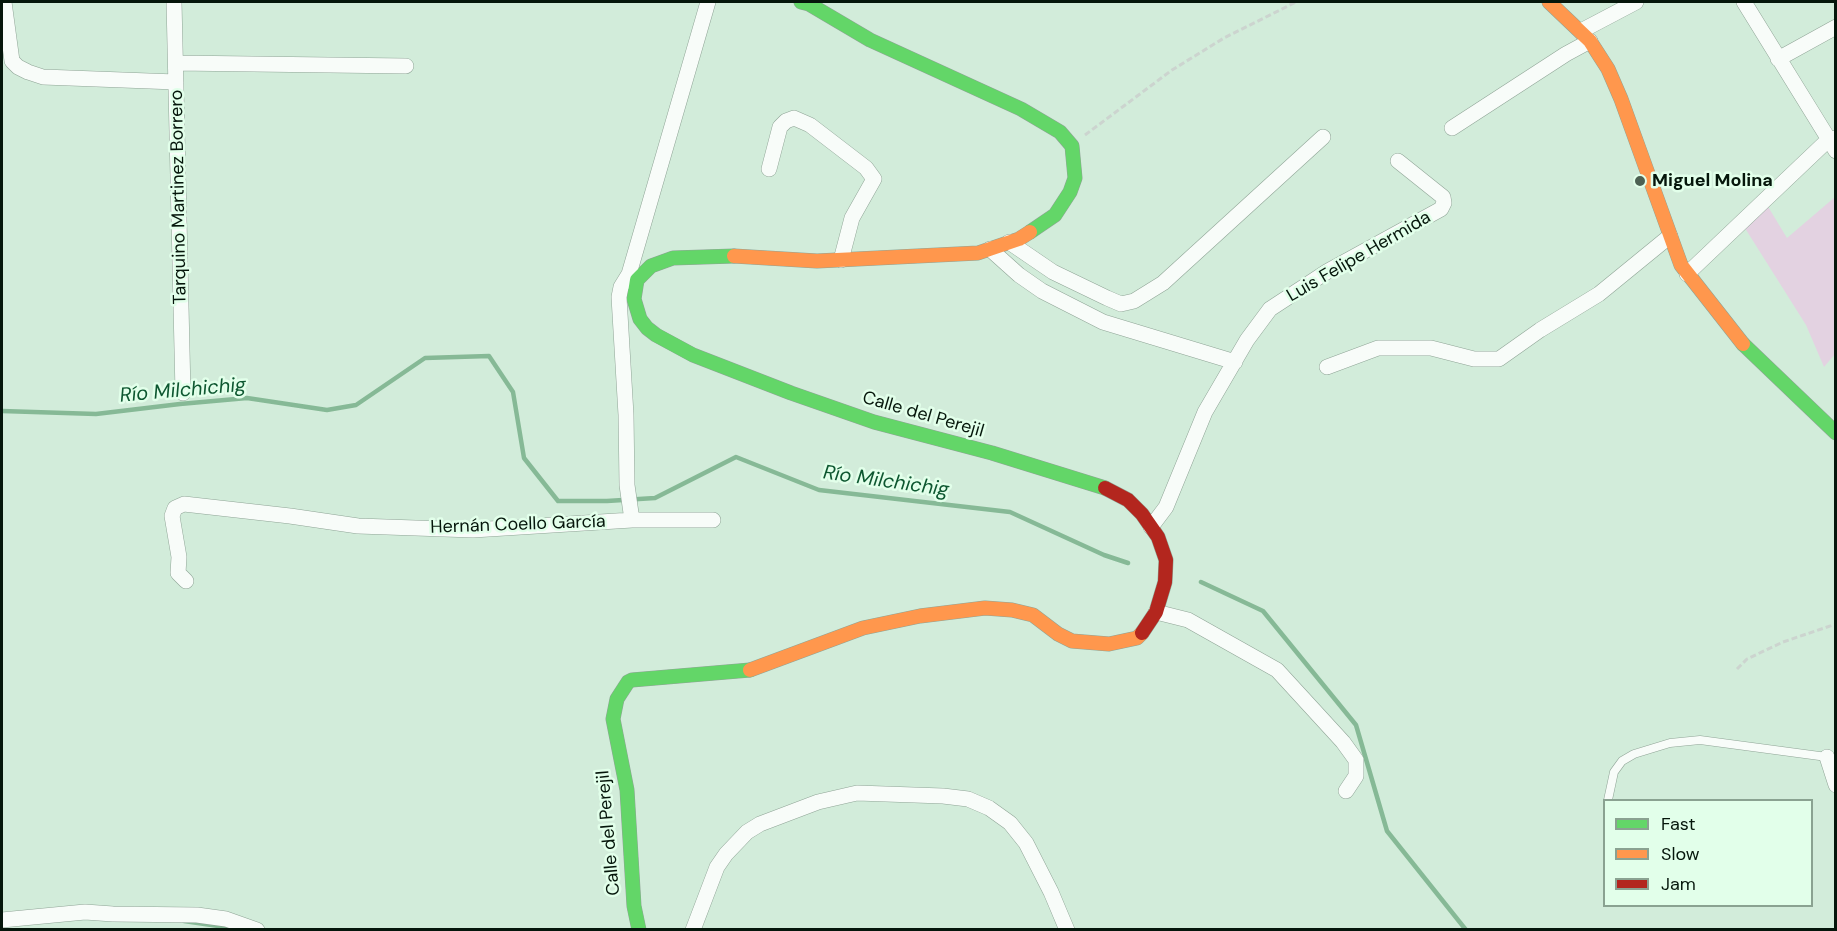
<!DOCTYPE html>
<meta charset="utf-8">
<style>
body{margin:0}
#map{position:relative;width:1837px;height:931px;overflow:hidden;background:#d2ecda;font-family:"DM Sans",sans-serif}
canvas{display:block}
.frame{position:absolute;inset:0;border:3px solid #05160b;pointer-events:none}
.legend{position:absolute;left:1603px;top:799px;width:210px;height:108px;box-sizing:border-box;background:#e2ffea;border:2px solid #8aa291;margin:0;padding:8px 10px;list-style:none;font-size:18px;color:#05160b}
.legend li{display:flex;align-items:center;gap:12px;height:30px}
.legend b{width:30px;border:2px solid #8aa291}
</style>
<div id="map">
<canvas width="1837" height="931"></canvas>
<div class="frame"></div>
<ul class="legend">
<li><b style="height:8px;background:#63d668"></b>Fast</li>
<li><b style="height:8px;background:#ff974d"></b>Slow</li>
<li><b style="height:8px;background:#b3261e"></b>Jam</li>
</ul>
</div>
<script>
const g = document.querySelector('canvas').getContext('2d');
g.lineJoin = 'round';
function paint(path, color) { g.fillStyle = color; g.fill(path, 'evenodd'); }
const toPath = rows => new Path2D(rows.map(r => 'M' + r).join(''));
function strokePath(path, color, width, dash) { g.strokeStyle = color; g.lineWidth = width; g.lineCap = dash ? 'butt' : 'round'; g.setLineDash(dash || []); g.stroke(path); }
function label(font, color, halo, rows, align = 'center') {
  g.font = font + ' "DM Sans",sans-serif'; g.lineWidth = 5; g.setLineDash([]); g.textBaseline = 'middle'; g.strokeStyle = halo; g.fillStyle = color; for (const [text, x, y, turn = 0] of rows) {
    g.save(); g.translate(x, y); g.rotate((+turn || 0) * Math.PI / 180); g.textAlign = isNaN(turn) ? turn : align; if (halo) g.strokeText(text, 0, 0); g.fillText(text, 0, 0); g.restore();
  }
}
paint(toPath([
 [1835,197,1835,354,1824,367,1806,325,1743,225,1767,205,1787,238]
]), '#e3d2e1');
strokePath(toPath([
 [2,411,96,414,180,404,247,398,327,410,356,405,425,358,489,356,513,392,524,458,558,501,607,501,655,498,736,457,819,490,1010,512,1104,555,1128,563],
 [1201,582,1263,611,1356,725,1387,831,1466,930],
 [184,921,232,928]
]), '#86b996', 4.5);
const lane = toPath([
 [1608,800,1614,772,1622,761,1634,754,1670,743,1700,740,1827,757]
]);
const street = toPath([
 [4,2,12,61,18,67,28,72,43,77,176,82],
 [174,2,183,393],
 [1744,2,1836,151],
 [1581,31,1636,2],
 [1778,59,1836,27],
 [176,63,406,66],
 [1452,128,1566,54,1590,41],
 [769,169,780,127,786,121,794,118,810,125,866,168,874,179,852,218,841,260],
 [1009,242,1053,272,1107,298,1121,304,1134,301,1163,283,1323,137],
 [990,249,1019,275,1042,291,1103,322,1235,362],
 [1687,274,1828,140,1836,138],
 [1327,367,1378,348,1431,348,1474,359,1499,359,1540,330,1599,294,1670,236],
 [632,520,627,485,626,415,619,297,621,287,629,274,708,2],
 [1151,527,1166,507,1205,412,1247,340,1270,309,1328,271,1441,209,1444,203,1443,197,1398,161],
 [186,581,178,573,179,557,172,516,175,508,184,504,290,516,358,526,473,530,632,520,713,520],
 [1156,612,1188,620,1277,670,1343,742,1356,760,1356,776,1346,791],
 [1827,757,1836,785],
 [2,920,85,912,113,914,197,915,226,919,257,930],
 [693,930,717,867,726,854,747,832,760,824,818,802,857,793,943,796,968,799,989,808,1010,823,1026,843,1051,892,1067,930]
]);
const fast = toPath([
 [801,2,809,4,870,40,1021,109,1060,132,1072,146,1075,178,1070,192,1055,215,1030,232],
 [734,256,673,258,651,266,637,280,634,299,640,319,647,328,656,335,693,355,791,393,874,422,992,453,1105,488],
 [1743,344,1836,433],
 [639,930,634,906,627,790,613,719,617,699,628,682,632,680,750,670]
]);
const slow = toPath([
 [1549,2,1590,41,1608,69,1621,99,1681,265,1743,344],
 [734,256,817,261,978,253,1019,239,1030,232],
 [750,670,863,628,920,616,985,608,1012,610,1033,615,1058,634,1072,641,1109,644,1137,638,1142,633]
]);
const jam = toPath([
 [1105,488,1128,500,1142,514,1158,537,1166,560,1165,582,1156,612,1142,633]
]);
strokePath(lane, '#8fa496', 9);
strokePath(street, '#8fa496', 16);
strokePath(fast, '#8fa496', 15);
strokePath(slow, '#8fa496', 15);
strokePath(jam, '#8fa496', 15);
strokePath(toPath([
 [1085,135,1172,70,1224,38,1296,2],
 [1737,669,1747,659,1783,642,1836,624]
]), '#ccd4cf', 3, [6, 3]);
strokePath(lane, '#f8fcf9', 8);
strokePath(street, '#f8fcf9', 15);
strokePath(fast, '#63d668', 14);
strokePath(slow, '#ff974d', 14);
strokePath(jam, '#b3261e', 14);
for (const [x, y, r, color] of [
 [1640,181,6,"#4d6153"]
]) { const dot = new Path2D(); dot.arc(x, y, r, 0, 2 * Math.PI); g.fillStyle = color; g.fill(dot); strokePath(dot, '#e2ffea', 2); }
label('bold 18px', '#05160b', '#e2ffea', [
 ["Miguel Molina",1652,181]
], 'left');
label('18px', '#05160b', '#e2ffea', [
 ["Tarquino Martinez Borrero",179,197,-91],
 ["Luis Felipe Hermida",1359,257,-30],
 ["Calle del Perejil",923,415,16],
 ["Hernán Coello García",518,525,-2],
 ["Calle del Perejil",609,833,-95]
]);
label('italic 20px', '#0d5730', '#e2ffea', [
 ["Río Milchichig",183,391,-5],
 ["Río Milchichig",886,482,8]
]);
</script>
